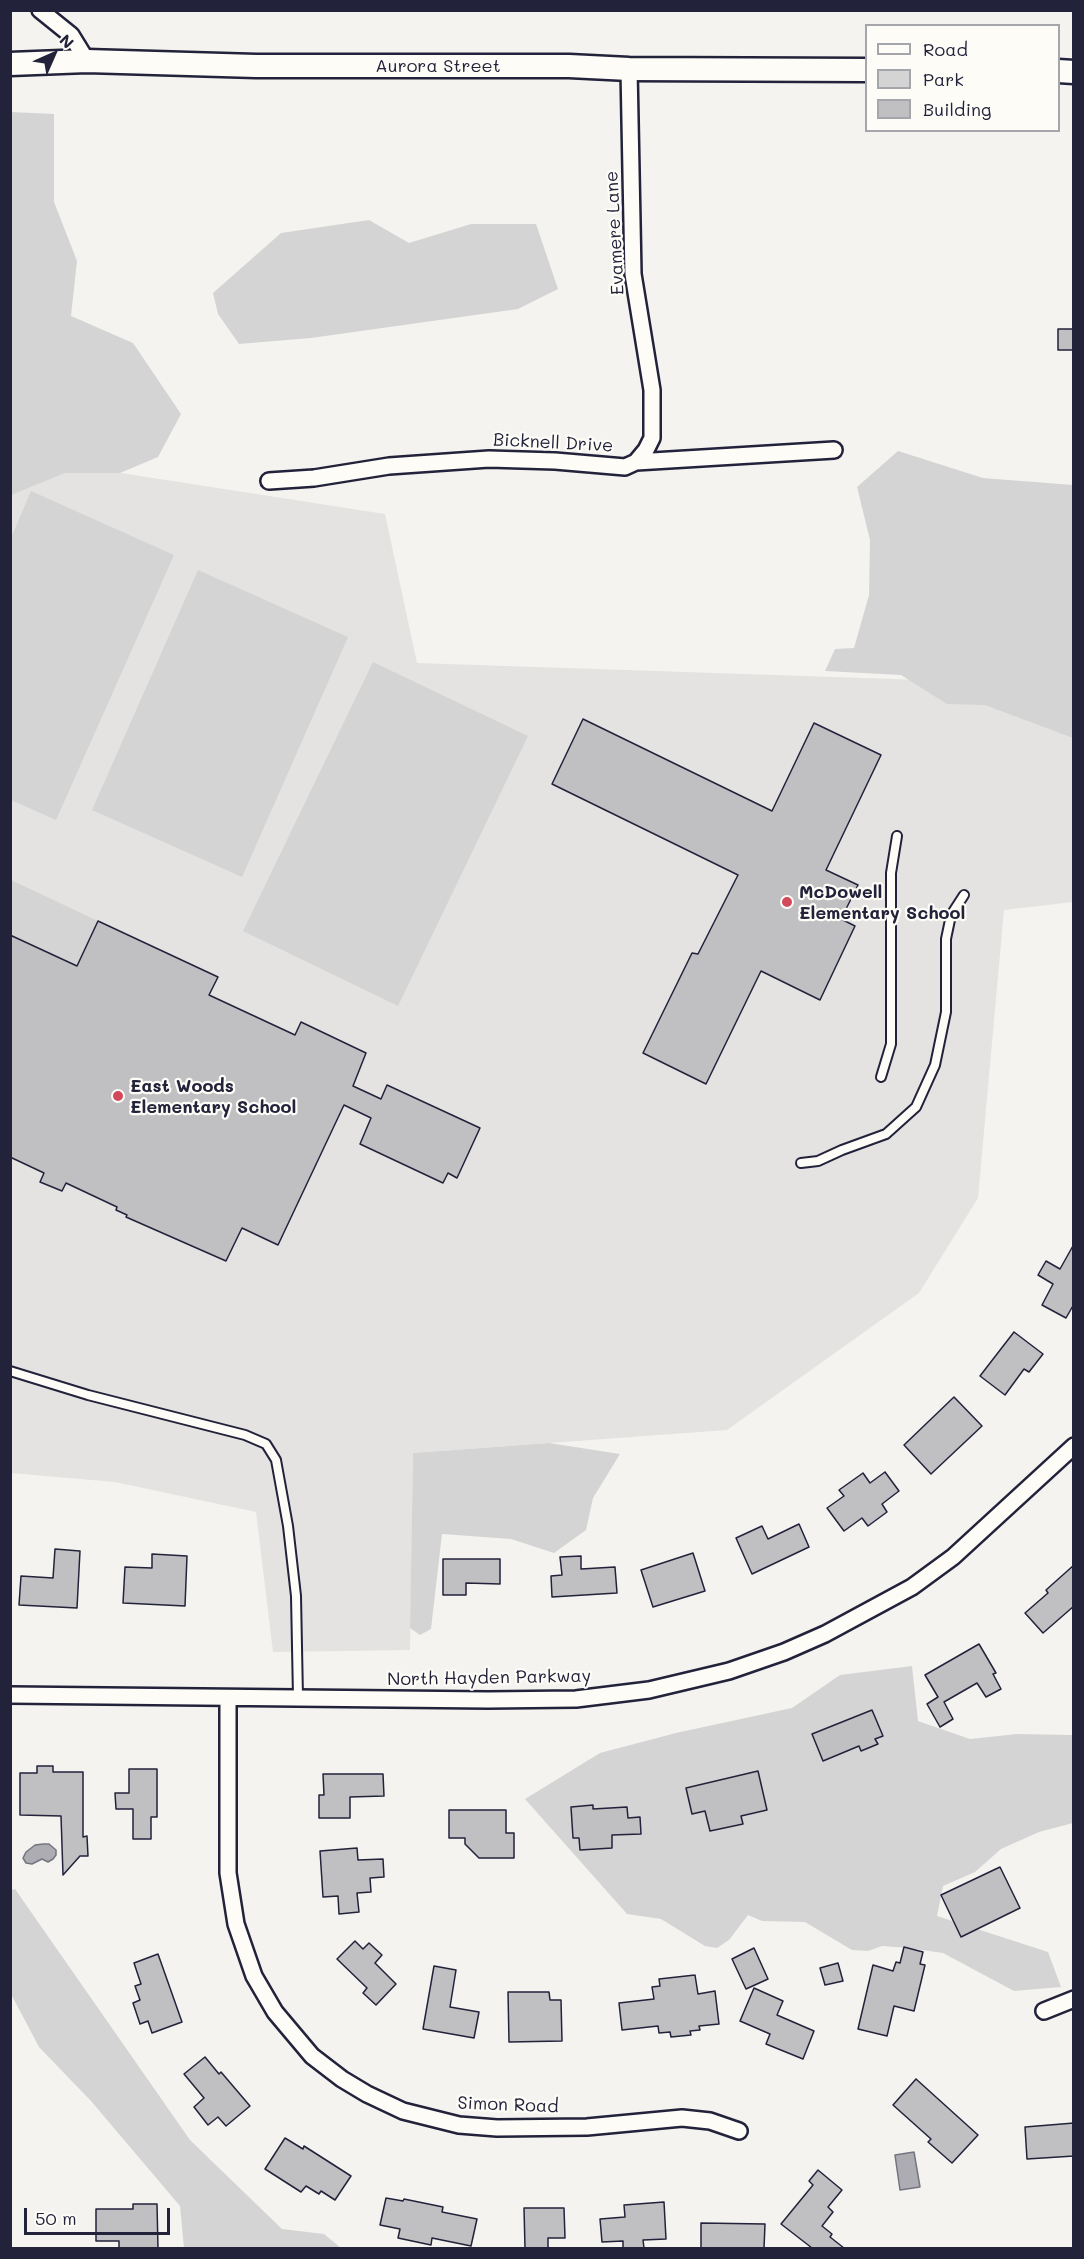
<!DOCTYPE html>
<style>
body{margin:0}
#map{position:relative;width:1084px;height:2259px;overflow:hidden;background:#f4f3ef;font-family:Mali,sans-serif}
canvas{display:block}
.frame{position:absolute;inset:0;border:12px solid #22223b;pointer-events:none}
.legend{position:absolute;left:865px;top:24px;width:195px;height:108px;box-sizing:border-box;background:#fdfcf7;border:2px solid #a5a5ac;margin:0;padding:8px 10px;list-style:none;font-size:18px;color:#22223b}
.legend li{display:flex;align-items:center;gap:12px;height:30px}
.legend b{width:30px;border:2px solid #a5a5ac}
.north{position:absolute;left:24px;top:24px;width:60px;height:60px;-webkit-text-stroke:4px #fdfcf7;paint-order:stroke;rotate:45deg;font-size:16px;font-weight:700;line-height:24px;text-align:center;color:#22223b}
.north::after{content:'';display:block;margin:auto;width:21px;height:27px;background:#22223b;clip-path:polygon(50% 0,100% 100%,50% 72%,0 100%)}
.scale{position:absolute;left:24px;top:2208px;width:146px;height:27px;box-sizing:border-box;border:3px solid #22223b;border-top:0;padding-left:8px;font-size:18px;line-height:21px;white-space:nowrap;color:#22223b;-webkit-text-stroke:4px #fdfcf7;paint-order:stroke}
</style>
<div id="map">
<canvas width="1084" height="2259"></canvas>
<div class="frame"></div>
<ul class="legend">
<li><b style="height:8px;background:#fdfcf7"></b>Road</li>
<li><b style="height:16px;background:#d5d4d5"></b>Park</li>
<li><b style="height:16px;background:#c0bfc2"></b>Building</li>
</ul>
<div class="north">N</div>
<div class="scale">50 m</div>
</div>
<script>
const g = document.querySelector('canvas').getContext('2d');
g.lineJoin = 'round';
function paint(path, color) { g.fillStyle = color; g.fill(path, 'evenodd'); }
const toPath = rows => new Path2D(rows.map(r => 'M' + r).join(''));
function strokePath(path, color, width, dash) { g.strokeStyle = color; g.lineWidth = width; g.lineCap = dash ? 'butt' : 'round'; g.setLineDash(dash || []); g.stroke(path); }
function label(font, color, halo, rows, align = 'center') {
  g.font = font + ' Mali,sans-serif'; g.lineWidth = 4.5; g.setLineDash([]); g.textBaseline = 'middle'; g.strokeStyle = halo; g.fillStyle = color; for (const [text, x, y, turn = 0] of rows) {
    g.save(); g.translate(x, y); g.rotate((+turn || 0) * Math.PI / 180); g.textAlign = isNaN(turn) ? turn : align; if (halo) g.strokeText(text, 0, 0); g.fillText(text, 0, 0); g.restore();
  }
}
paint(toPath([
 [63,464,385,514,417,663,1073,685,1073,902,1004,910,978,1198,919,1293,727,1430,413,1453,410,1650,273,1652,256,1512,115,1482,11,1473,11,490]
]), '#e4e3e2');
paint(toPath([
 [11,112,54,114,54,202,77,261,71,316,133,343,181,414,158,457,120,473,65,473,11,495],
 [369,220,409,243,471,224,536,224,558,289,518,309,311,338,239,344,218,314,213,293,281,233],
 [898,451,983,478,1073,485,1073,738,985,705,947,704,901,675,825,671,835,649,854,648,869,595,870,540,857,487],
 [31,491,174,555,56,820,11,800,11,538],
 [198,570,348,637,242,877,92,810],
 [373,662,528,736,398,1006,243,931],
 [11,880,98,921,77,966,11,935],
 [549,1443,620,1454,593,1498,586,1530,554,1553,511,1539,442,1534,431,1629,420,1635,410,1628,413,1453],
 [912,1666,918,1721,970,1739,1017,1734,1073,1735,1073,1823,1039,1832,1001,1849,975,1872,943,1886,937,1916,1048,1952,1061,1987,1014,1991,943,1953,908,1948,882,1946,868,1951,852,1950,805,1922,762,1921,748,1915,729,1940,717,1948,705,1946,661,1919,627,1914,525,1799,600,1753,676,1733,792,1708,840,1675],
 [15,1889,190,2140,282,2229,324,2234,341,2248,184,2248,180,2206,91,2101,39,2047,11,1994,10,1890]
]), '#d5d4d5');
const water = toPath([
 [43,1844,49,1844,56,1850,56,1855,53,1859,48,1862,42,1859,32,1864,26,1863,23,1858,26,1852,35,1845,43,1844],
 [914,2152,920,2187,900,2190,895,2155,914,2152]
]);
paint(water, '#acacb2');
strokePath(water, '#757582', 1.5);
const building = toPath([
 [1058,329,1074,329,1074,350,1058,350,1058,329],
 [583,719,772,811,814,723,881,755,826,870,858,885,841,919,855,926,820,1000,761,971,706,1084,643,1053,692,953,698,954,738,875,552,784,583,719],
 [98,921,218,977,209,995,295,1035,301,1022,366,1053,353,1086,381,1099,387,1085,480,1128,457,1178,448,1173,443,1183,360,1144,371,1118,344,1105,278,1245,242,1228,226,1261,126,1217,127,1215,116,1210,117,1207,66,1183,62,1191,40,1182,44,1173,10,1157,10,935,77,966,98,921],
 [1074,1244,1074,1304,1066,1318,1042,1305,1053,1284,1038,1275,1046,1261,1060,1269,1074,1244],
 [1014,1332,1043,1354,1029,1372,1024,1369,1005,1395,980,1376,1014,1332],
 [954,1397,982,1426,931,1474,904,1445,954,1397],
 [885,1472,899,1491,882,1504,887,1512,868,1526,862,1518,844,1531,827,1508,844,1496,839,1490,863,1473,870,1483,885,1472],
 [799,1524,809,1547,752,1574,736,1538,762,1526,768,1539,799,1524],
 [55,1549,80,1551,77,1608,19,1605,21,1576,53,1578,55,1549],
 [693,1553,705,1591,653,1607,641,1570,693,1553],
 [152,1554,187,1556,185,1606,123,1603,125,1567,152,1568,152,1554],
 [581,1556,581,1569,615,1567,617,1593,552,1597,551,1576,562,1575,560,1557,581,1556],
 [443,1559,500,1559,500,1584,466,1583,466,1595,443,1595,443,1559],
 [1074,1565,1074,1606,1043,1633,1025,1613,1048,1593,1046,1590,1074,1565],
 [979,1644,996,1673,993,1674,1001,1689,986,1697,977,1683,944,1702,953,1719,940,1727,927,1704,938,1697,925,1675,979,1644],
 [872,1710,883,1736,875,1739,878,1744,861,1751,859,1746,823,1761,812,1734,872,1710],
 [37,1766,53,1766,53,1772,83,1772,83,1837,87,1836,88,1856,80,1856,63,1875,61,1816,20,1815,20,1773,37,1773,37,1766],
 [129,1769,157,1769,157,1817,151,1817,151,1839,133,1839,133,1809,116,1809,115,1793,129,1793,129,1769],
 [758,1771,767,1810,741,1816,743,1824,710,1831,705,1811,692,1814,686,1788,758,1771],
 [323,1774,383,1774,384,1796,350,1797,350,1818,319,1818,319,1795,324,1795,323,1774],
 [593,1805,593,1809,627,1807,628,1818,640,1817,641,1834,612,1835,612,1848,580,1850,579,1838,573,1838,571,1807,593,1805],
 [449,1810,506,1810,506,1833,514,1833,514,1858,479,1858,465,1844,465,1838,449,1838,449,1810],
 [357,1848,358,1860,383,1859,384,1877,370,1878,371,1892,357,1893,359,1912,339,1914,338,1896,323,1897,320,1851,357,1848],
 [1000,1867,1020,1908,961,1937,941,1895,1000,1867],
 [355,1941,363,1949,369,1943,382,1955,375,1963,396,1984,376,2005,363,1993,367,1988,337,1959,355,1941],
 [904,1947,923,1952,920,1964,925,1965,914,2011,894,2006,887,2036,858,2029,873,1965,893,1971,896,1962,900,1963,904,1947],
 [754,1948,768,1979,746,1989,732,1959,754,1948],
 [158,1954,182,2022,152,2033,148,2021,140,2024,133,2003,140,2000,135,1986,141,1984,134,1963,158,1954],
 [838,1963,843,1981,825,1985,820,1968,838,1963],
 [434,1966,456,1970,450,2007,479,2012,474,2038,423,2029,434,1966],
 [695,1975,698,1994,715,1991,719,2024,699,2026,700,2030,690,2031,691,2035,671,2037,670,2032,659,2033,658,2026,622,2030,619,2003,654,1999,652,1987,660,1986,659,1979,695,1975],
 [754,1988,783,2001,777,2015,814,2031,803,2059,766,2044,770,2034,740,2021,754,1988],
 [508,1992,549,1992,550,2000,561,2000,562,2041,509,2042,508,1992],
 [205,2057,219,2074,221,2072,250,2106,226,2126,218,2117,208,2125,194,2107,204,2098,184,2074,205,2057],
 [916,2079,978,2135,952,2163,928,2142,931,2139,893,2105,916,2079],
 [1074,2123,1074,2156,1027,2159,1025,2127,1074,2123],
 [285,2138,303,2149,304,2146,351,2176,335,2200,321,2191,319,2194,306,2186,301,2192,265,2169,285,2138],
 [818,2170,842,2190,828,2207,833,2212,822,2226,832,2234,830,2237,844,2248,812,2248,781,2224,813,2185,809,2181,818,2170],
 [386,2198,403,2201,404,2199,443,2207,442,2212,477,2219,471,2246,432,2238,431,2245,398,2238,400,2229,380,2225,386,2198],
 [664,2202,666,2239,643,2240,644,2248,623,2248,623,2241,602,2242,600,2219,625,2217,624,2205,664,2202],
 [133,2204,157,2204,158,2248,119,2248,119,2241,96,2241,96,2209,133,2209,133,2204],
 [524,2208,564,2208,565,2238,548,2238,548,2248,525,2248,524,2208],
 [701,2223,765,2224,764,2248,701,2248,701,2223]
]);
paint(building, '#c0bfc2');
strokePath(building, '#22223b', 1.5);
const lane = toPath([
 [881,1077,891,1044,891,873,897,836],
 [801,1163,818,1161,842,1150,886,1134,916,1107,935,1065,946,1012,946,939,951,915,964,895],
 [10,1371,88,1395,245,1435,266,1444,276,1460,288,1526,296,1596,298,1697]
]);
const street = toPath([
 [40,10,71,35,87,61],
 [629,69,633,274,652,390,652,438,646,450,636,462],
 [269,481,314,478,389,466,489,459,555,461,625,467,636,462,834,450],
 [10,1695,488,1700,576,1699,649,1690,729,1671,784,1652,825,1634,912,1587,953,1557,1074,1446],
 [228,1698,228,1873,236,1924,254,1976,275,2012,312,2056,342,2079,367,2094,403,2111,459,2125,497,2128,587,2127,682,2118,710,2121,739,2131],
 [1044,2011,1074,1999]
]);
const secondary = toPath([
 [10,64,87,61,256,66,569,66,629,69,866,70],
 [1058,71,1074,72]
]);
strokePath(lane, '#22223b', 12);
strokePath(street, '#22223b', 20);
strokePath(secondary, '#22223b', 27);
strokePath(lane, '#fdfcf7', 8);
strokePath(street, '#fdfcf7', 15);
strokePath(secondary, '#fdfcf7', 22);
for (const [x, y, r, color] of [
 [787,902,6,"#d1495b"],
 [118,1096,6,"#d1495b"]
]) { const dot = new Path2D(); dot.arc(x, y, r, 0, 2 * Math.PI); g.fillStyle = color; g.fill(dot); strokePath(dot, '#fdfcf7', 2); }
label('18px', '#22223b', '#fdfcf7', [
 ["Aurora Street",438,66],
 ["Evamere Lane",615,233,-93],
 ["Bicknell Drive",553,443,3],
 ["North Hayden Parkway",489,1678,-1],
 ["Simon Road",508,2105,2]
]);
label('bold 18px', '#22223b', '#fdfcf7', [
 ["McDowell",799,892],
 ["Elementary School",799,913],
 ["East Woods",130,1086],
 ["Elementary School",130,1107]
], 'left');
</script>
